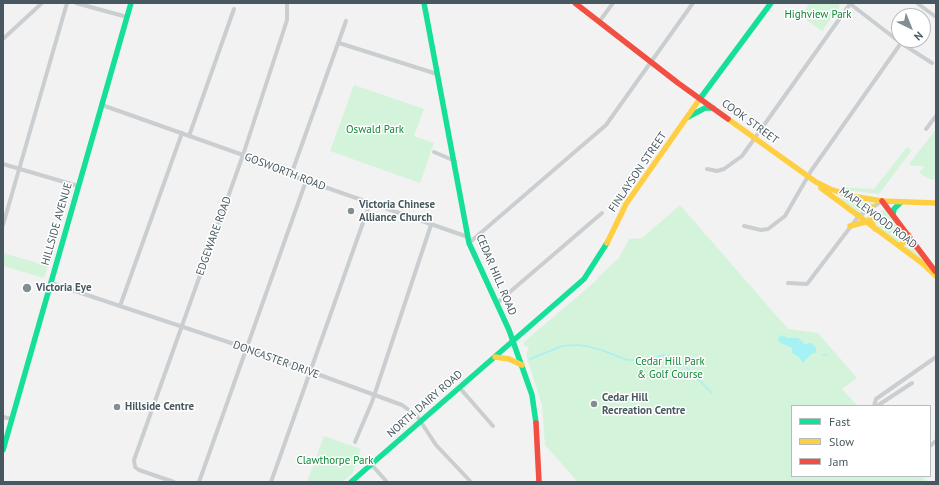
<!DOCTYPE html>
<style>
body{margin:0}
#map{position:relative;width:939px;height:485px;overflow:hidden;background:#f2f2f2;font-family:"PT Sans",sans-serif}
canvas{display:block}
.frame{position:absolute;inset:0;border:4px solid #475860;pointer-events:none}
.legend{position:absolute;left:791px;top:405px;width:140px;height:72px;box-sizing:border-box;background:#fff;border:1px solid #b5bcbf;margin:0;padding:5px 7px;list-style:none;font-size:12px;color:#475860}
.legend li{display:flex;align-items:center;gap:8px;height:20px}
.legend b{width:20px;border:1px solid #b5bcbf}
.north{position:absolute;left:891px;top:8px;width:40px;height:40px;box-sizing:border-box;background:#fff;border:1px solid #b5bcbf;border-radius:50%;rotate:137deg;font-size:11px;font-weight:700;line-height:16px;text-align:center;color:#475860}
.north::after{content:'';display:block;margin:auto;width:14px;height:18px;background:#838e93;clip-path:polygon(50% 0,100% 100%,50% 72%,0 100%)}
</style>
<div id="map">
<canvas width="939" height="485"></canvas>
<div class="frame"></div>
<ul class="legend">
<li><b style="height:5px;background:#16e098"></b>Fast</li>
<li><b style="height:5px;background:#ffcf43"></b>Slow</li>
<li><b style="height:5px;background:#f24e42"></b>Jam</li>
</ul>
<div class="north">N</div>
</div>
<script>
const g = document.querySelector('canvas').getContext('2d');
g.lineJoin = 'round';
function paint(path, color) { g.fillStyle = color; g.fill(path, 'evenodd'); }
const toPath = rows => new Path2D(rows.map(r => 'M' + r).join(''));
function strokePath(path, color, width, dash) { g.strokeStyle = color; g.lineWidth = width; g.lineCap = dash ? 'butt' : 'round'; g.setLineDash(dash || []); g.stroke(path); }
function label(font, color, halo, rows, align = 'center') {
  g.font = font + ' "PT Sans",sans-serif'; g.lineWidth = 3; g.setLineDash([]); g.textBaseline = 'middle'; g.strokeStyle = halo; g.fillStyle = color; for (const [text, x, y, turn = 0] of rows) {
    g.save(); g.translate(x, y); g.rotate((+turn || 0) * Math.PI / 180); g.textAlign = isNaN(turn) ? turn : align; if (halo) g.strokeText(text, 0, 0); g.fillText(text, 0, 0); g.restore();
  }
}
paint(toPath([
 [810,3,837,3,840,6,822,31,801,16],
 [354,85,424,109,414,136,434,143,420,183,330,151],
 [936,129,936,178,932,180,919,173,924,166,912,166,909,164],
 [907,147,912,150,879,194,852,191,837,187,874,189],
 [835,196,852,201,876,203,859,214],
 [680,205,788,329,818,333,857,378,842,389,858,406,792,406,792,476,922,476,928,482,578,482,545,445,542,405,526,355,529,347,524,346,524,342,598,279,597,278,619,258,629,239,642,238],
 [887,209,905,235,901,241,895,241,880,229,874,219,873,214],
 [910,240,926,263,904,247],
 [3,253,48,266,44,278,3,266],
 [324,436,361,449,353,473,342,482,307,482]
]), '#d4f3db');
paint(toPath([
 [781,335,788,338,798,338,805,344,811,343,816,347,816,352,810,355,803,363,799,357,792,353,792,348,779,342,778,339]
]), '#a6f1f3');
strokePath(toPath([
 [823,355,827,355],
 [530,359,562,346,575,345,587,346,604,351,627,360,635,360,640,362,663,355,673,357,681,362,712,393]
]), '#a6f1f3', 1.5);
strokePath(toPath([
 [76,3,127,17],
 [849,3,901,43,932,63],
 [917,3,936,17],
 [599,22,613,3],
 [3,39,42,3],
 [339,43,437,74],
 [102,105,243,155,273,169,468,237],
 [926,129,936,116],
 [189,136,234,9],
 [434,152,455,161],
 [3,164,78,186],
 [707,169,717,171,724,169,742,156,850,4],
 [291,175,346,21],
 [3,225,67,3],
 [744,226,761,230,768,229,785,216,811,171,901,43],
 [469,243,606,125,693,3],
 [51,283,246,348,402,405,417,416,436,445,471,482],
 [788,283,807,284,858,217,882,201],
 [497,303,602,213],
 [120,306,182,133],
 [459,387,493,426],
 [874,406,876,399,936,357],
 [877,406,912,383],
 [3,417,12,419],
 [355,442,372,402,431,225],
 [930,446,936,441],
 [371,464,387,482],
 [174,482,139,470,135,467,134,460,243,155,287,20,287,3],
 [199,482,306,181],
 [271,482,370,203]
]), '#caced1', 4);
strokePath(toPath([
 [424,3,469,243,509,330,532,395,536,423],
 [699,100,771,3],
 [688,117,705,108,713,108],
 [893,215,894,209,901,202],
 [3,450,131,3],
 [351,482,584,279,607,243]
]), '#16e098', 5.5);
strokePath(toPath([
 [728,119,816,182,830,189,851,196,882,201,936,203],
 [821,188,922,263,936,276],
 [872,207,870,219,875,229],
 [850,226,865,222],
 [607,243,626,204,699,100],
 [899,246,907,240,909,235],
 [495,357,509,359,522,365]
]), '#ffcf43', 5.5);
strokePath(toPath([
 [575,3,678,83,728,119],
 [882,201,935,271],
 [536,423,539,482]
]), '#f24e42', 5.5);
for (const [x, y, r, color] of [
 [351,211,4,"#838e93"],
 [27,288,5,"#838e93"],
 [594,404,4,"#838e93"],
 [117,407,4,"#838e93"]
]) { const dot = new Path2D(); dot.arc(x, y, r, 0, 2 * Math.PI); g.fillStyle = color; g.fill(dot); strokePath(dot, '#fff', 1.5); }
label('11px', '#0f8937', '#fff', [
 ["Highview Park",818,15],
 ["Oswald Park",375,130],
 ["Cedar Hill Park",670,362],
 ["& Golf Course",670,375],
 ["Clawthorpe Park",335,461]
]);
label('11px', '#475860', '#fff', [
 ["COOK STREET",750,122,36],
 ["GOSWORTH ROAD",285,172,21],
 ["FINLAYSON STREET",638,172,-56],
 ["MAPLEWOOD ROAD",878,218,37],
 ["HILLSIDE AVENUE",57,224,-74],
 ["EDGEWARE ROAD",214,236,-70],
 ["CEDAR HILL ROAD",496,275,67],
 ["DONCASTER DRIVE",276,360,20],
 ["NORTH DAIRY ROAD",425,404,-41]
]);
label('bold 11px', '#475860', '#fff', [
 ["Victoria Chinese",359,205],
 ["Alliance Church",359,218],
 ["Victoria Eye",36,288],
 ["Cedar Hill",602,398],
 ["Recreation Centre",602,411],
 ["Hillside Centre",125,407]
], 'left');
</script>
